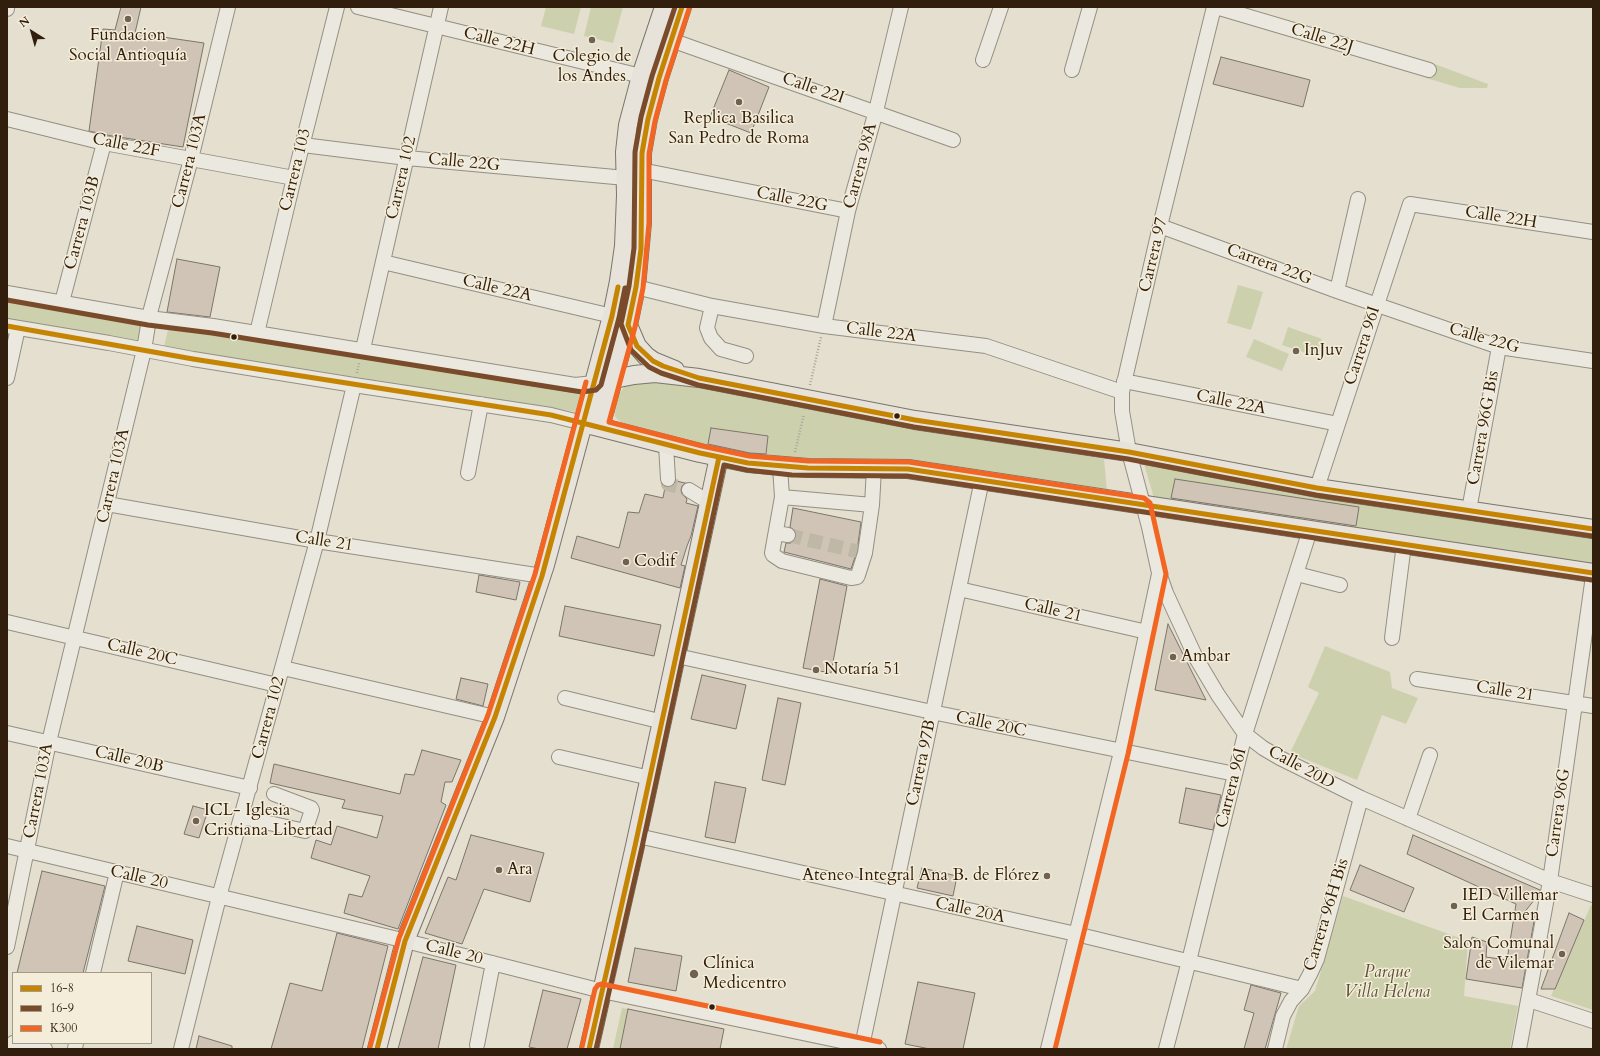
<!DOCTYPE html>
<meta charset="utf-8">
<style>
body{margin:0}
#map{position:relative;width:1600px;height:1056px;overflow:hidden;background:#e4dfce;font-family:Cardo,serif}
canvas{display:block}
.frame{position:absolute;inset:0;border:8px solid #311e0c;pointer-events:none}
.legend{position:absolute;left:12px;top:972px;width:140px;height:72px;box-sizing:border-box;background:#f4edd9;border:1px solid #a69a87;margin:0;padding:5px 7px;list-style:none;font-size:12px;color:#311e0c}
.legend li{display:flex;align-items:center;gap:8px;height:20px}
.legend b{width:20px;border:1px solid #a69a87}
.north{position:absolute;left:12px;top:12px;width:40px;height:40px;-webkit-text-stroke:3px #f4edd9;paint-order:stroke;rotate:323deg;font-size:11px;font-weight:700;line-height:16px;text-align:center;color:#311e0c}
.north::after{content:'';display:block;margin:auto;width:14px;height:18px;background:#311e0c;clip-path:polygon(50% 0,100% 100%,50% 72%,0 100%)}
</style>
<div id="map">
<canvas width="1600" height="1056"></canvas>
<div class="frame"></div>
<ul class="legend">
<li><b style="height:5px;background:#c68403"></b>16-8</li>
<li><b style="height:5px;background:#7a4b2a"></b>16-9</li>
<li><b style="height:5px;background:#f26522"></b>K300</li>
</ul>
<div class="north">N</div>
</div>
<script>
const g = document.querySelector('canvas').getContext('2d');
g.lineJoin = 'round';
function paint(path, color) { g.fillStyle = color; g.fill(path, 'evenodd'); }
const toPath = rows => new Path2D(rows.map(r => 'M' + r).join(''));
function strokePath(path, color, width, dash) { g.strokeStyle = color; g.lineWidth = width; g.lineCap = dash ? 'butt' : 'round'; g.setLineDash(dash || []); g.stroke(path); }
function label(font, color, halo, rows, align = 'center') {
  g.font = font + ' Cardo,serif'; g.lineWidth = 3; g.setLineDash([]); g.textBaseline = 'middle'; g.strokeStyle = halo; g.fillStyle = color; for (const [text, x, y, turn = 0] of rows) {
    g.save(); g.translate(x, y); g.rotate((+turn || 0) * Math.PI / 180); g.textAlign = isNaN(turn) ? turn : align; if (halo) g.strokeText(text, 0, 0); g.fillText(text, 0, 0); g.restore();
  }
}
paint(toPath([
 [546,7,581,7,574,34,541,26],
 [591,7,623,7,613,43,584,36],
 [1432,63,1488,84,1487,88,1460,88,1426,78],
 [1238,285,1263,292,1251,330,1227,323],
 [7,299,145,321,140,343,7,320],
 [169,325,581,390,577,412,164,347],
 [1288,327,1322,339,1315,356,1282,345],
 [1254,339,1289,354,1282,371,1246,357],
 [671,380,939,432,1104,459,1107,491,888,461,858,459,802,459,766,455,768,436,711,428,708,447,622,423,616,418,613,410,616,398,625,386],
 [1144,464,1593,537,1593,566,1154,498],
 [1325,646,1390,672,1392,688,1418,698,1406,724,1382,715,1357,780,1290,753,1319,693,1308,687],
 [1343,896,1468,941,1464,996,1518,1006,1510,1049,1286,1049,1299,1006,1315,991],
 [1591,905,1593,905,1593,1010,1551,996],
 [622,1008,628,1009,620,1049,613,1049]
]), '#cdd0ad');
const building = toPath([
 [121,7,141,7,135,33,204,43,183,147,112,136,89,131,103,29,115,30,121,7],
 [1221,57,1310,80,1303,107,1213,84,1221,57],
 [729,70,769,87,751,133,710,117,729,70],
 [177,259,220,267,210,317,167,312,177,259],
 [711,428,768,436,766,454,750,453,708,444,711,428],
 [1175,479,1359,507,1356,526,1171,498,1175,479],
 [676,481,685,483,682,486,681,490,682,494,687,499,686,503,698,506,691,536,687,546,681,565,685,566,680,588,571,558,577,536,619,548,628,512,639,513,645,494,663,498,665,487,672,486,676,481],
 [793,508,861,522,857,551,851,569,784,552,786,543,791,543,796,537,796,532,790,527,793,508],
 [479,575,520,582,516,600,476,592,479,575],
 [820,579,847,586,831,673,803,668,820,579],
 [565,606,661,625,654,656,559,636,565,606],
 [1168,624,1206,700,1155,690,1168,624],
 [702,675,746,685,736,729,691,719,702,675],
 [461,678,488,684,483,706,456,699,461,678],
 [778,698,801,703,785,785,762,780,778,698],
 [422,750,461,760,452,782,445,782,441,802,446,805,398,929,344,913,349,894,362,897,370,876,311,858,316,840,331,845,337,826,377,838,383,816,342,808,345,800,270,783,274,764,400,794,405,774,414,775,422,750],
 [715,782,746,788,735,843,705,837,715,782],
 [1186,788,1221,795,1213,830,1179,823,1186,788],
 [193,806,208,810,199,838,184,834,193,806],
 [471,835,544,853,530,902,484,889,462,944,425,933,448,877,456,880,471,835],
 [1413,835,1540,890,1539,894,1523,914,1535,916,1522,988,1466,979,1472,937,1487,942,1486,957,1507,960,1516,904,1407,854,1413,835],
 [1360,865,1414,888,1404,912,1350,890,1360,865],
 [922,868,957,876,953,896,917,888,922,868],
 [42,871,105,886,83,973,17,973,42,871],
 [1569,913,1584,920,1555,989,1541,989,1569,913],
 [137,926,193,940,185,974,128,961,137,926],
 [337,933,388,946,362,1049,271,1049,290,983,322,991,337,933],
 [635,948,682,956,676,991,628,982,635,948],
 [423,957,456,965,438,1049,398,1049,423,957],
 [918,982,975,993,963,1049,930,1049,905,1044,918,982],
 [1251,985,1281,993,1265,1049,1244,1049,1254,1013,1244,1010,1251,985],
 [543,990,581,999,567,1049,539,1049,529,1047,543,990],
 [628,1009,724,1029,720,1049,620,1049,628,1009],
 [199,1036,232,1046,232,1049,196,1049,199,1036]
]);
paint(building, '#d0c4b7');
strokePath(building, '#7b756a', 1);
strokePath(toPath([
 [668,479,668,484,689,490],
 [788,535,860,552]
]), '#c0b8a7', 14, [14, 7]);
const minor = toPath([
 [358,7,641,76],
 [1214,7,1160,226,1122,392,1122,411,1129,452,1149,527,1159,573,1166,593,1196,658,1218,695,1245,734,1263,748,1280,758,1361,798,1550,881,1593,895],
 [1216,7,1429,70],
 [7,9,7,7],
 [671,40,953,140],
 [983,60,1001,7],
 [1072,70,1090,7],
 [7,119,104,143,294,178],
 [303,145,407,158,626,178],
 [641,170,848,211],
 [1160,226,1337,291,1499,347,1593,361],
 [383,262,612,316],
 [636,287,712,306,824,326,986,346,1122,392],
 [1337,291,1358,199],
 [7,293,149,318,213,326,575,385,594,383],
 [62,302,104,143],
 [712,306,707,328,711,338,721,349,746,356],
 [7,326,109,343,193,359,354,385,551,415,583,423],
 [824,326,848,211,876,111,901,7],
 [257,333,294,178,337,7],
 [363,349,441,7],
 [7,378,18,328],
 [1124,381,1338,424],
 [666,445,668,479],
 [780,467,782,497,772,553,773,555,782,561,851,578,857,577,858,575,865,553,872,505,874,468],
 [468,473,481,404],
 [1317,488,1410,204,1593,232],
 [689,490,710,503],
 [782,497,872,505],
 [107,504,317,541,542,576],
 [1469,510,1499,347],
 [776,533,788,535],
 [1297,574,1340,585],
 [959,589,1147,632],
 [7,622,277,685],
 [1392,638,1404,544],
 [677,656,932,712,1235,774],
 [283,668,495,717],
 [1417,679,1593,706],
 [565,698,663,722],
 [7,733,250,788],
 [559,757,650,778],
 [242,817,305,831,312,810,311,808,274,794],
 [1408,819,1430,755],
 [638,836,1076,934,1302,989],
 [7,846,398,939,602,991,879,1049],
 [7,947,49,742,144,350,150,313,191,159,228,7],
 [93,973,117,872],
 [1529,1000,1593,1021],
 [13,1043,45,1049],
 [477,1045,493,963],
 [862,1046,982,480],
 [75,1049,76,1043],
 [181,1049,219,897,317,541,354,385],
 [1048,1049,1121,752,1159,574],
 [1166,1049,1189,961,1245,734,1310,530],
 [1275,1049,1283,1016,1291,1001,1302,989,1310,974,1317,959,1361,798],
 [1519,1049,1550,881,1593,576]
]);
const major = toPath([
 [628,325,637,346,646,356,653,361,675,370],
 [594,383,634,375,655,373,699,378,915,420,1129,452,1317,488,1593,529],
 [583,423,700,453,748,463,808,468,908,469,1593,573],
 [600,427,628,325,636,287,642,223,642,153,648,119,659,78,682,7],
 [377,1049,405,941,495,717,545,565,612,316,619,281,624,246,626,195,625,152,628,125,641,76,664,7],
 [589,1049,635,846,719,457]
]);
strokePath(minor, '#958f83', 16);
strokePath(major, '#7b756a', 20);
strokePath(toPath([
 [357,373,359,363],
 [810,385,821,337],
 [795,452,804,414]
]), '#a7a39a', 2.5, [1, 2]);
strokePath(minor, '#eae8df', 14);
strokePath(major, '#e7e3da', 18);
strokePath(toPath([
 [682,7,659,78,648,119,642,153,641,249,636,287,628,325,637,346,653,361,663,366,699,378,915,420,1129,452,1317,488,1593,529],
 [7,326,193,359,551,415,700,453,748,463,808,468,908,469,1593,573],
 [377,1049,405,941,495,717,542,576,612,316,618,287],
 [589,1049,635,846,719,457]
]), '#c68403', 5);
strokePath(toPath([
 [675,7,652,76,641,117,635,152,634,248,629,286,621,324,631,350,649,367,661,373,698,385,914,427,1128,459,1316,495,1592,536],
 [7,300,148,325,212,333,582,392,596,390,601,385,619,318,625,288],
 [596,1049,642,847,724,465,747,470,792,475,907,476,1592,580]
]), '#7a4b2a', 5);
strokePath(toPath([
 [689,9,666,80,655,121,649,154,649,223,643,288,635,327,609,422,702,446,749,456,808,461,909,462,1144,498,1150,503,1166,574,1128,754,1055,1049],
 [370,1047,399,938,488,715,535,574,586,382],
 [582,1047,595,989,598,985,602,984,880,1042]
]), '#f26522', 5);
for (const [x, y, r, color] of [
 [128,19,4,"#706250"],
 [592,40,4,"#706250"],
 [739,102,4,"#706250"],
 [234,337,3.5,"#311e0c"],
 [1296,351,4,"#706250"],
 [897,416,3.5,"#311e0c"],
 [626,562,4,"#706250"],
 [1173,657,4,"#706250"],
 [816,670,4,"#706250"],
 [196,821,4,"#706250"],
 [499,870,4,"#706250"],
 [1047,876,4,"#706250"],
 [1454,906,4,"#706250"],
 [1562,954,4,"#706250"],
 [694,974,5,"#706250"],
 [712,1007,3.5,"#311e0c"]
]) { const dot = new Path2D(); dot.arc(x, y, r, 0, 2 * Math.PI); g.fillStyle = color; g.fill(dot); strokePath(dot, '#f4edd9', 1.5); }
label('17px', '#311e0c', '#f4edd9', [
 ["Fundacion",128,36,"center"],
 ["Social Antioquía",128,56,"center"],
 ["Colegio de",592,57,"center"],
 ["los Andes",592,77,"center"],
 ["Replica Basilica",739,119,"center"],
 ["San Pedro de Roma",739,139,"center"],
 ["InJuv",1304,351],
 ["Codif",634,562],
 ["Ambar",1181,657],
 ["Notaría 51",824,670],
 ["ICL- Iglesia",204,811],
 ["Cristiana Libertad",204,831],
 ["Ara",507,870],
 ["Ateneo Integral Ana B. de Flórez",1039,876,"right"],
 ["IED Villemar",1462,896],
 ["El Carmen",1462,916],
 ["Salon Comunal",1554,944,"right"],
 ["de Vilemar",1554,964,"right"],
 ["Clínica",703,964],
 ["Medicentro",703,984]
], 'left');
label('17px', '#311e0c', '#f4edd9', [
 ["Calle 22J",1322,39,17],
 ["Calle 22H",499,42,14],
 ["Calle 22I",813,89,19],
 ["Calle 22F",126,146,11],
 ["Carrera 103A",190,161,-76],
 ["Calle 22G",464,163,5],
 ["Carrera 98A",861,166,-75],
 ["Carrera 103",296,170,-76],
 ["Carrera 102",402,178,-77],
 ["Calle 22G",792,200,11],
 ["Calle 22H",1501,218,9],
 ["Carrera 103B",83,223,-75],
 ["Carrera 97",1154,255,-77],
 ["Carrera 22G",1269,265,20],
 ["Calle 22A",497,289,13],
 ["Calle 22A",881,333,7],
 ["Calle 22G",1484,339,16],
 ["Carrera 96I",1363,346,-72],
 ["Calle 22A",1231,403,11],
 ["Carrera 96G Bis",1484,428,-80],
 ["Carrera 103A",114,476,-77],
 ["Calle 21",324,542,9],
 ["Calle 21",1053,611,13],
 ["Calle 20C",142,653,13],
 ["Calle 21",1505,692,9],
 ["Carrera 102",269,718,-75],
 ["Calle 20C",991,725,12],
 ["Calle 20B",129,760,13],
 ["Carrera 97B",922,763,-78],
 ["Calle 20D",1301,768,28],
 ["Carrera 96I",1232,788,-76],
 ["Carrera 103A",39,791,-79],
 ["Carrera 96G",1559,813,-82],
 ["Calle 20",139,878,13],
 ["Calle 20A",970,911,12],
 ["Carrera 96H Bis",1327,915,-73],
 ["Calle 20",454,953,14]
]);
label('italic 17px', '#5a5034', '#f4edd9', [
 ["Parque",1387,973],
 ["Villa Helena",1387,993]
]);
</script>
